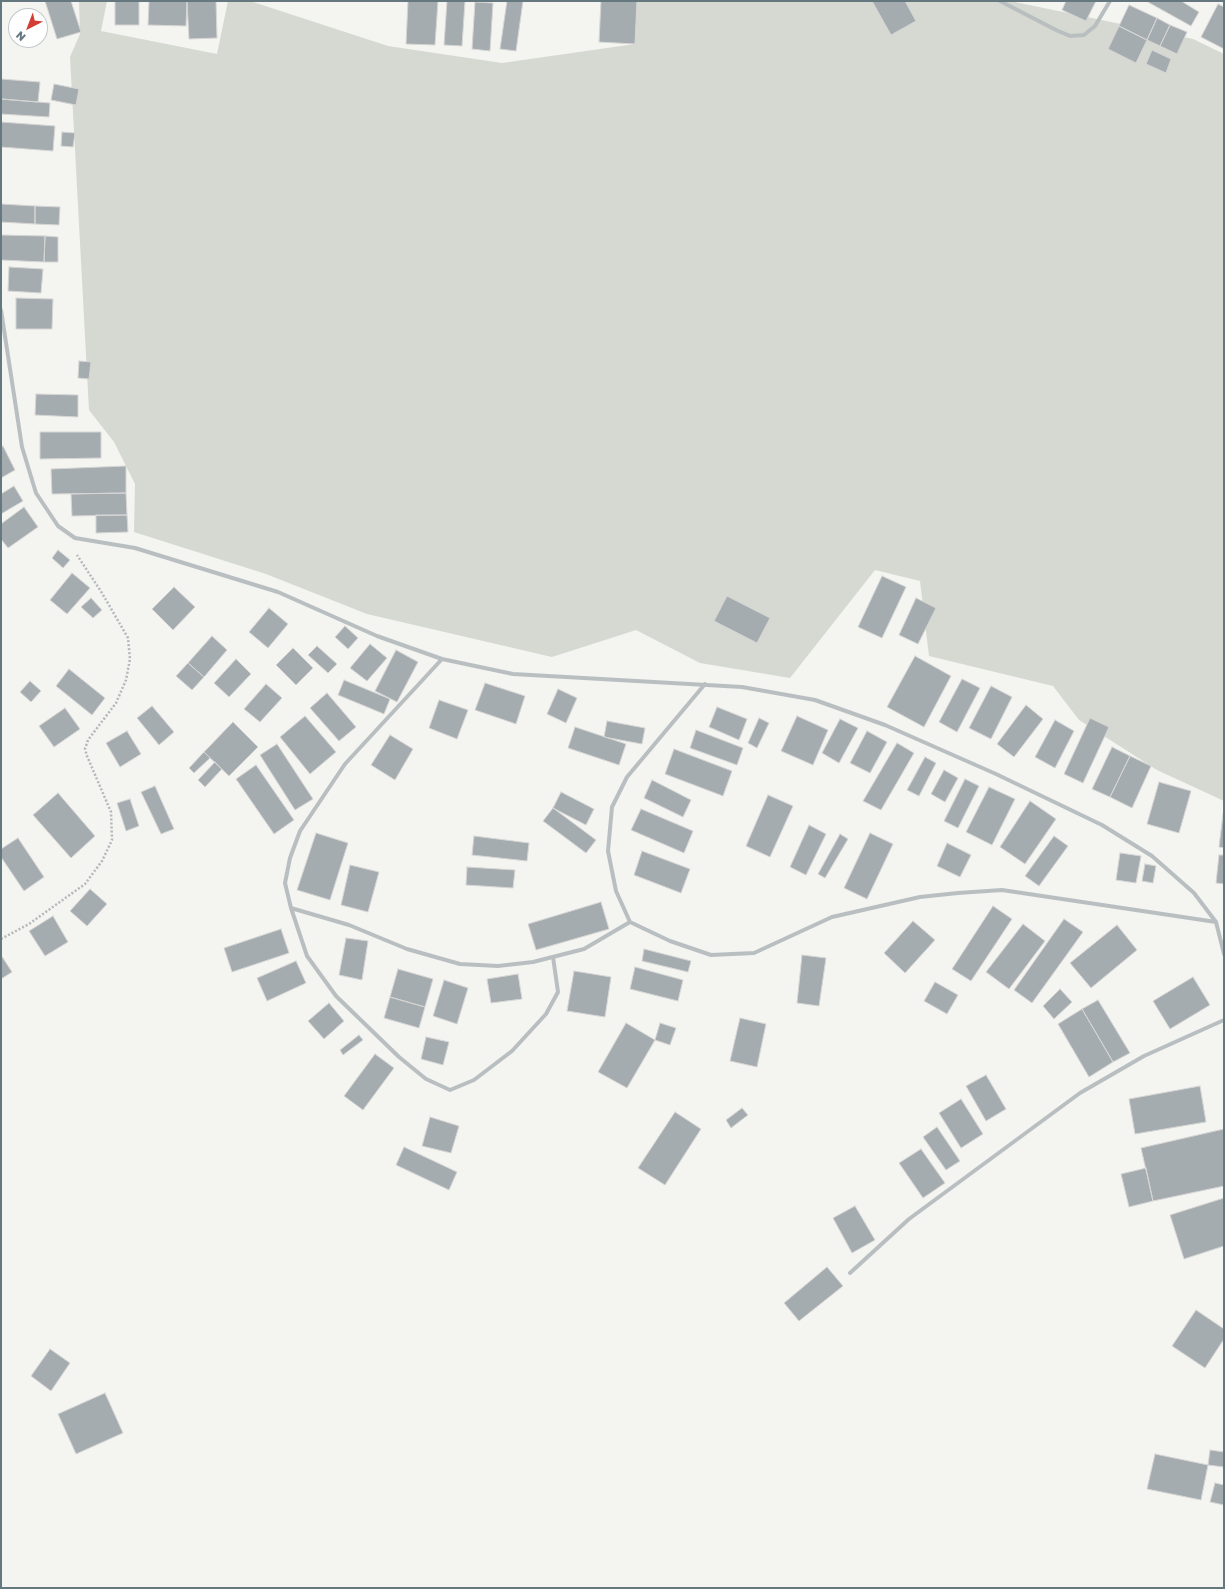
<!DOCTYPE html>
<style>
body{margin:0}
#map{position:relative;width:1225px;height:1589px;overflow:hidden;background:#f4f4f1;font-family:"Golos Text",sans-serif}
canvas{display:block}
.frame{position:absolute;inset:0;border:2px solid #66787f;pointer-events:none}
.north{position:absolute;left:8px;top:8px;width:40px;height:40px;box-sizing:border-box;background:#fff;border:1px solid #c2c9cc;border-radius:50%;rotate:222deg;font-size:11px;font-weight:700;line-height:16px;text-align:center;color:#66787f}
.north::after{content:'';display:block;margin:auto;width:14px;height:18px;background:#d23e34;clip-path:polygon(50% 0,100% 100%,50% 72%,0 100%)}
</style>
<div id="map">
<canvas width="1225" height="1589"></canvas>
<div class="frame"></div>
<div class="north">N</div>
</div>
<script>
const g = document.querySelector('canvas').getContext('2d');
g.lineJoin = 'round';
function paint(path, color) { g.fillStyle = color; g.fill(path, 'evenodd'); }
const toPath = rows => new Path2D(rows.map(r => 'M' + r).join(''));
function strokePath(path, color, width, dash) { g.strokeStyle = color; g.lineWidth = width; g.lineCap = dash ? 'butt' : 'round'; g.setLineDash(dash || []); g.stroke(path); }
paint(toPath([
 [79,1,107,1,101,31,217,54,228,1,250,1,388,46,502,63,635,44,637,1,1010,1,1193,39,1224,54,1224,801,1157,770,1079,720,1053,686,929,656,920,581,875,570,790,678,700,663,636,630,552,657,367,614,266,574,134,532,135,484,114,442,89,410,70,57,80,34]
]), '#d5d9d1');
const building = toPath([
 [45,1,71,1,81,32,57,39,45,1],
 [115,1,139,1,139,25,115,25,115,1],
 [149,1,187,1,186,26,148,25,149,1],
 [187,1,216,1,217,38,189,39,187,1],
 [408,1,438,1,435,45,406,44,408,1],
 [447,1,465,1,462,46,444,45,447,1],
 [507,1,523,1,516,51,500,49,507,1],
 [601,1,637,1,635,44,599,42,601,1],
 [872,1,905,1,916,21,891,35,872,1],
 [1066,1,1096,1,1086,21,1062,10,1066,1],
 [1146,1,1181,1,1199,12,1191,26,1146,1],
 [475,2,493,3,490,51,472,49,475,2],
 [1218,4,1224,7,1224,49,1201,37,1218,4],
 [1129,5,1157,18,1147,40,1119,26,1129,5],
 [1157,18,1170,25,1160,46,1147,40,1157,18],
 [1170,25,1187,32,1177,54,1160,46,1170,25],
 [1119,26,1147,40,1136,63,1108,49,1119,26],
 [1152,50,1171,59,1166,73,1146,64,1152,50],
 [1,79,40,82,38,102,1,99,1,79],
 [54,84,79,89,76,105,51,100,54,84],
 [1,99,50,103,49,117,1,114,1,99],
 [1,122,55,126,53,151,1,147,1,122],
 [62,132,75,133,73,147,61,146,62,132],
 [1,204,35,206,35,224,1,222,1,204],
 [35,206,60,207,59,225,35,224,35,206],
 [1,235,45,236,44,262,1,260,1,235],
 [45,236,58,237,58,262,44,262,45,236],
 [9,267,43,269,41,293,8,291,9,267],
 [16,298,53,299,52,329,16,329,16,298],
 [79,361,91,362,89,379,78,378,79,361],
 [36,394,78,395,78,417,35,415,36,394],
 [40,432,101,432,101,458,40,459,40,432],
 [3,446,15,470,1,478,1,448,3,446],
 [126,466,126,493,52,494,51,469,126,466],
 [14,486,23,501,1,514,1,494,14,486],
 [126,493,127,515,72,516,71,494,126,493],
 [24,507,38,527,8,548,1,539,1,524,24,507],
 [96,515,127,515,128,532,96,533,96,515],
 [58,550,70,560,63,568,52,558,58,550],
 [72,573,90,588,67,614,50,600,72,573],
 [882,576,906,587,882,638,858,627,882,576],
 [174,587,195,607,173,630,152,609,174,587],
 [727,596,770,618,757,643,714,621,727,596],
 [91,598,102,610,93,618,81,607,91,598],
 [916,598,936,608,918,644,899,635,916,598],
 [269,608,288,624,268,648,249,632,269,608],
 [345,626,358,638,348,649,335,637,345,626],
 [212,636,227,650,204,677,188,663,212,636],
 [370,644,387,658,367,681,350,668,370,644],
 [317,646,337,664,328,673,308,655,317,646],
 [293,648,313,668,296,685,276,665,293,648],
 [396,650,418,662,397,702,375,691,396,650],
 [915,656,951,676,924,727,887,707,915,656],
 [236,659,251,674,229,697,214,683,236,659],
 [188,663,204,677,192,690,176,676,188,663],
 [69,669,105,698,92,715,56,686,69,669],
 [962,679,980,688,957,732,939,722,962,679],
 [344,680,390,699,384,714,338,695,344,680],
 [30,681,41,691,31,702,20,692,30,681],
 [485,683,525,696,516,724,475,710,485,683],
 [266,684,282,698,260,722,244,709,266,684],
 [991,686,1012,697,991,739,969,728,991,686],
 [558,689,577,698,566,723,547,714,558,689],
 [327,693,356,727,339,741,310,708,327,693],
 [439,700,468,710,457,739,429,728,439,700],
 [1026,705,1043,719,1014,757,997,744,1026,705],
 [152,706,174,732,159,745,137,718,152,706],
 [717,707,747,719,739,740,709,727,717,707],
 [65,708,80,729,54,747,39,726,65,708],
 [305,716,336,752,310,774,280,737,305,716],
 [797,716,828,730,813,765,781,751,797,716],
 [759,718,769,723,757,748,748,743,759,718],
 [1090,718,1109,727,1083,783,1064,774,1090,718],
 [840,719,858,728,839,763,822,753,840,719],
 [1055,720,1074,731,1055,768,1035,757,1055,720],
 [607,721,645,728,642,744,604,737,607,721],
 [233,722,258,747,229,776,204,752,233,722],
 [575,727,626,744,619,765,568,748,575,727],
 [696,730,743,748,737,765,690,748,696,730],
 [127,731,141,754,120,767,106,743,127,731],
 [867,731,887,742,870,773,850,763,867,731],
 [390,735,413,749,395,780,371,765,390,735],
 [897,743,914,753,881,810,863,801,897,743],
 [277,744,313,799,295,810,260,755,277,744],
 [1112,747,1130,756,1110,797,1092,789,1112,747],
 [674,749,732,771,723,796,665,774,674,749],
 [204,752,210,758,194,773,189,768,204,752],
 [1130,756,1151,766,1132,808,1110,797,1130,756],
 [925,757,936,763,919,796,907,790,925,757],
 [215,762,222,769,205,787,198,780,215,762],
 [256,765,294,820,274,834,236,779,256,765],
 [944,770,958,778,945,802,931,794,944,770],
 [965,779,979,786,958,828,944,821,965,779],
 [652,780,691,800,683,817,644,798,652,780],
 [1159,782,1191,791,1179,833,1147,824,1159,782],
 [155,786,174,829,161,834,141,792,155,786],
 [989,787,1015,799,992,845,966,832,989,787],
 [561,792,594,809,586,825,553,808,561,792],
 [58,793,95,836,71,858,33,815,58,793],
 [768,795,793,806,770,857,746,846,768,795],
 [130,799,139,826,126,831,117,803,130,799],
 [1030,801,1056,819,1025,864,1000,847,1030,801],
 [553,808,596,840,586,853,543,821,553,808],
 [641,809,693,831,684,853,631,830,641,809],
 [1223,814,1224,814,1224,848,1219,847,1223,814],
 [809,825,826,834,806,875,790,867,809,825],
 [316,833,348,843,330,900,297,890,316,833],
 [870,833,893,844,867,899,844,888,870,833],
 [840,834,848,839,825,878,818,874,840,834],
 [474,836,529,843,527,861,472,855,474,836],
 [1054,836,1068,846,1039,886,1025,876,1054,836],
 [18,838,44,877,24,891,1,857,1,849,18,838],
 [947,843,971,855,960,877,937,866,947,843],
 [642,851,690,869,681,893,634,875,642,851],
 [1120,853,1141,856,1136,883,1116,880,1120,853],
 [1219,855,1224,855,1224,884,1216,883,1219,855],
 [1145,864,1156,866,1153,883,1142,881,1145,864],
 [350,865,379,872,368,912,341,905,350,865],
 [467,867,515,870,513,888,466,885,467,867],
 [90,889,107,904,87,926,70,911,90,889],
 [601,902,609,929,536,950,528,924,601,902],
 [993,906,1012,919,971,981,952,969,993,906],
 [53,916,68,942,45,956,29,931,53,916],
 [1064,919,1083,932,1032,1003,1014,990,1064,919],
 [913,921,935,940,905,973,884,953,913,921],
 [1023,924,1045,941,1009,989,986,972,1023,924],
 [1117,925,1137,950,1091,988,1070,963,1117,925],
 [281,929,289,953,232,972,224,948,281,929],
 [346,938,368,941,362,980,339,975,346,938],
 [644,949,691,961,688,972,642,961,644,949],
 [1,955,12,972,1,979,1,955],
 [802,955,826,958,819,1006,797,1003,802,955],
 [296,961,306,983,267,1001,257,978,296,961],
 [635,967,683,980,678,1001,630,989,635,967],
 [398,969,433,979,425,1007,390,997,398,969],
 [574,971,611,977,605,1017,567,1011,574,971],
 [518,974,522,999,491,1003,487,979,518,974],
 [1193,977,1210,1005,1170,1029,1153,1001,1193,977],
 [444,980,468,988,457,1024,433,1016,444,980],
 [935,982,958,995,947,1014,924,1001,935,982],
 [1060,989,1072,1002,1054,1019,1043,1006,1060,989],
 [390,997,425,1007,419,1028,384,1018,390,997],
 [1098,1000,1130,1053,1113,1062,1082,1009,1098,1000],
 [329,1003,344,1021,324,1039,308,1021,329,1003],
 [1082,1009,1113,1062,1089,1077,1058,1024,1082,1009],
 [740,1018,766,1024,757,1067,730,1061,740,1018],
 [626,1023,655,1040,627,1088,598,1072,626,1023],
 [660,1023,676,1028,670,1045,655,1040,660,1023],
 [359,1035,363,1040,343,1055,340,1050,359,1035],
 [426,1037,449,1042,443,1065,421,1059,426,1037],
 [375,1054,394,1068,363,1110,344,1096,375,1054],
 [986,1075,1006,1109,986,1121,966,1086,986,1075],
 [1200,1086,1206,1122,1135,1134,1129,1099,1200,1086],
 [961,1099,983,1134,961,1148,939,1113,961,1099],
 [742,1108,748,1115,731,1128,726,1120,742,1108],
 [675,1112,701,1129,665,1185,638,1168,675,1112],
 [430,1117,459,1126,451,1153,422,1146,430,1117],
 [937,1127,960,1161,946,1170,923,1137,937,1127],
 [1224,1129,1224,1186,1153,1201,1141,1148,1224,1129],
 [404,1147,457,1172,449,1190,396,1165,404,1147],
 [921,1149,945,1183,923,1198,899,1163,921,1149],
 [1146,1168,1153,1201,1129,1207,1121,1174,1146,1168],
 [1224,1198,1224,1246,1184,1259,1170,1215,1224,1198],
 [855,1206,875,1240,852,1253,833,1218,855,1206],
 [827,1267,843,1286,799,1321,784,1303,827,1267],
 [1196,1310,1224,1329,1224,1339,1205,1368,1172,1346,1196,1310],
 [50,1349,70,1363,51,1391,31,1376,50,1349],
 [105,1393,123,1433,76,1454,58,1414,105,1393],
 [1210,1450,1224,1452,1224,1467,1208,1465,1210,1450],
 [1155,1454,1208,1465,1201,1500,1147,1489,1155,1454],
 [1215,1483,1224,1485,1224,1505,1210,1502,1215,1483]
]);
paint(building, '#a4acb0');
strokePath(building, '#d6d5d4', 1);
strokePath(toPath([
 [1,939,29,924,85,884,102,861,112,840,111,812,87,756,85,749,88,740,116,703,126,680,130,659,128,638,102,593,77,555]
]), '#b4b8ba', 2.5, [2, 2]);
strokePath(toPath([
 [1000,1,1056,30,1070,36,1084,35,1095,26,1110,1],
 [1,310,22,447,36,493,58,526,75,538,135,548,278,592,377,636,442,659,513,674,742,687,815,700,885,725,996,774,1102,825,1152,856,1194,893,1216,922,1224,954],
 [442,659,345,764,300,831,290,858,285,883,291,908,307,956,336,996,399,1057,426,1079,450,1090,474,1080,512,1051,546,1014,558,992,553,957],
 [291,908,349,925,407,949,460,964,498,966,533,962,584,949,630,922,670,941,711,955,754,953,832,917,920,897,958,893,1002,890,1216,922],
 [630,922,616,891,608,851,612,807,627,777,705,684],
 [850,1273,909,1219,1080,1093,1144,1056,1224,1020]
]), '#b9bfc1', 4);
</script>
